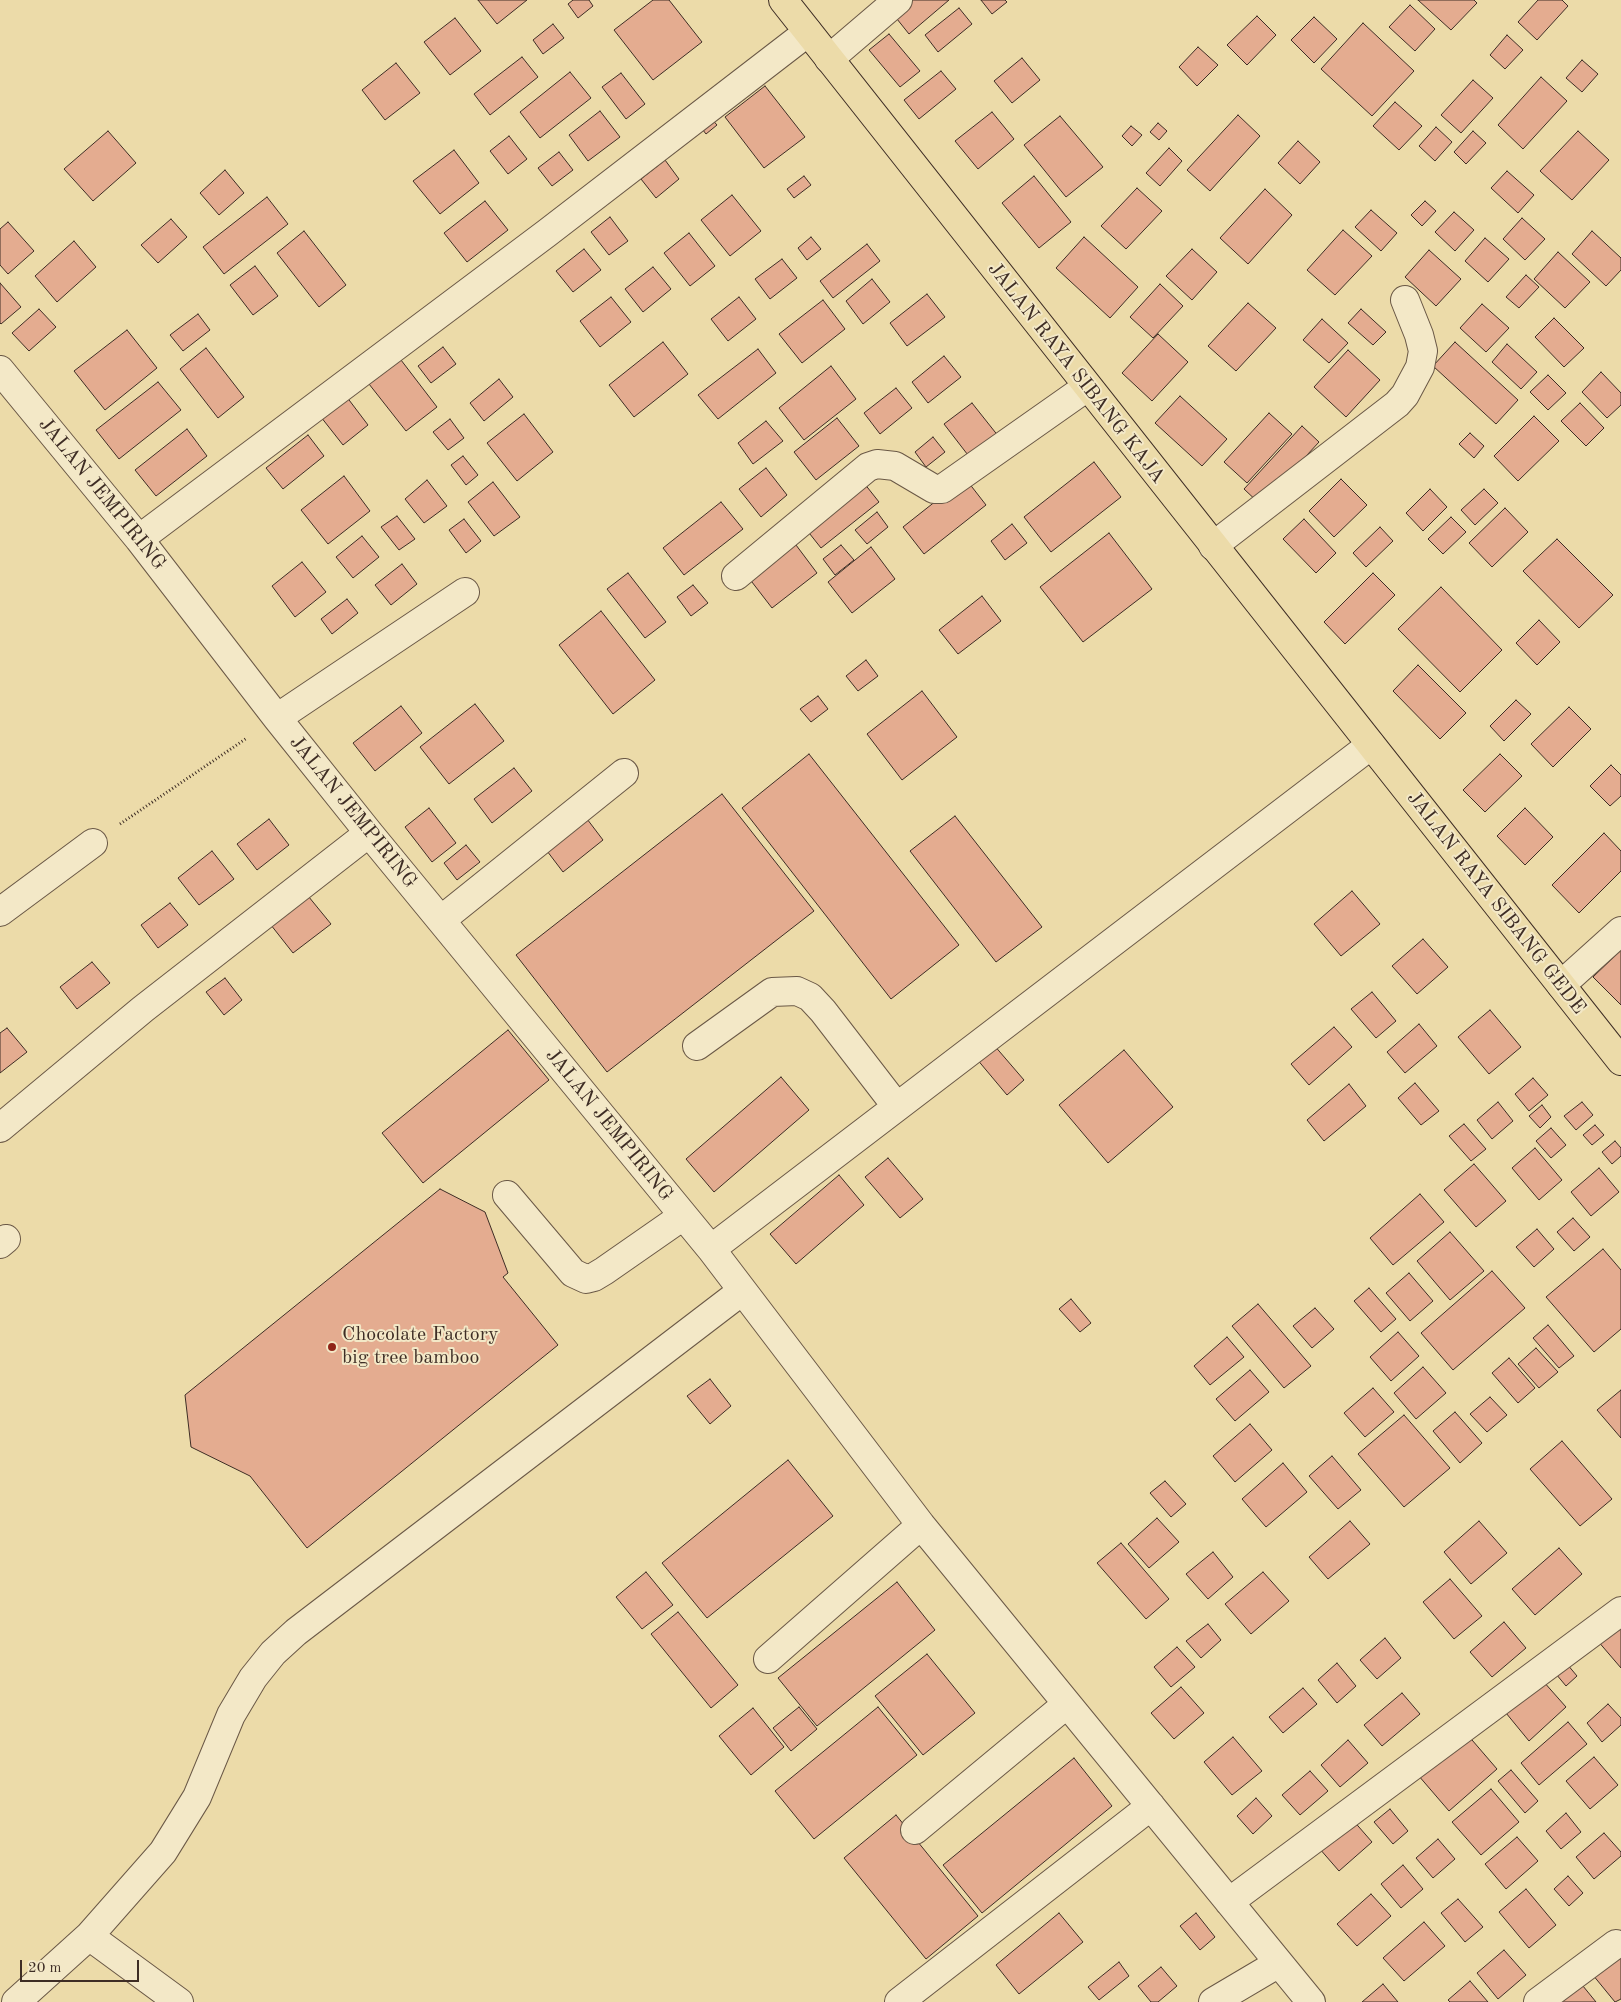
<!DOCTYPE html>
<style>
body{margin:0}
#map{position:relative;width:1621px;height:2002px;overflow:hidden;background:#ecdba9;font-family:"Old Standard TT",serif}
canvas{display:block}
.scale{position:absolute;left:20px;top:1960px;width:119px;height:22px;box-sizing:border-box;border:2px solid #3e2d25;border-top:0;padding-left:6px;font-size:15px;line-height:18px;white-space:nowrap;color:#3e2d25;-webkit-text-stroke:4px #f3e8c7;paint-order:stroke}
</style>
<div id="map">
<canvas width="1621" height="2002"></canvas>
<div class="scale">20 m</div>
</div>
<script>
const g = document.querySelector('canvas').getContext('2d');
g.lineJoin = 'round';
function paint(path, color) { g.fillStyle = color; g.fill(path, 'evenodd'); }
const toPath = rows => new Path2D(rows.map(r => 'M' + r).join(''));
function strokePath(path, color, width, dash) { g.strokeStyle = color; g.lineWidth = width; g.lineCap = dash ? 'butt' : 'round'; g.setLineDash(dash || []); g.stroke(path); }
function label(font, color, halo, rows, align = 'center') {
  g.font = font + ' "Old Standard TT",serif'; g.lineWidth = 4; g.setLineDash([]); g.textBaseline = 'middle'; g.strokeStyle = halo; g.fillStyle = color; for (const [text, x, y, turn = 0] of rows) {
    g.save(); g.translate(x, y); g.rotate((+turn || 0) * Math.PI / 180); g.textAlign = isNaN(turn) ? turn : align; if (halo) g.strokeText(text, 0, 0); g.fillText(text, 0, 0); g.restore();
  }
}
const building = toPath([
 [478,0,527,0,497,24,478,0],
 [573,0,589,0,593,6,578,18,568,4,573,0],
 [653,0,669,0,702,42,653,80,614,30,653,0],
 [910,0,949,0,909,34,893,14,910,0],
 [981,0,1005,0,1007,2,992,14,981,0],
 [1418,0,1474,0,1477,3,1451,30,1418,0],
 [1538,0,1562,0,1568,6,1537,40,1518,22,1538,0],
 [1410,5,1435,29,1415,51,1389,27,1410,5],
 [959,8,972,24,938,52,925,35,959,8],
 [1257,16,1276,35,1247,65,1227,45,1257,16],
 [1314,17,1337,39,1314,63,1291,40,1314,17],
 [455,18,481,51,450,75,424,42,455,18],
 [1363,23,1414,71,1372,116,1321,69,1363,23],
 [553,24,564,38,543,54,533,40,553,24],
 [889,34,920,71,900,87,869,50,889,34],
 [1507,35,1523,50,1505,69,1490,55,1507,35],
 [1198,47,1218,65,1197,86,1179,67,1198,47],
 [522,57,538,77,490,115,474,94,522,57],
 [1022,58,1040,80,1012,103,994,81,1022,58],
 [1582,60,1598,74,1582,92,1566,78,1582,60],
 [396,63,420,93,385,120,362,90,396,63],
 [941,71,956,89,919,119,904,100,941,71],
 [570,72,591,98,540,138,520,112,570,72],
 [621,73,645,104,626,119,602,87,621,73],
 [1541,77,1567,101,1523,149,1498,125,1541,77],
 [1473,80,1493,98,1461,133,1441,115,1473,80],
 [765,86,805,137,764,168,725,117,765,86],
 [1395,102,1422,126,1399,150,1373,126,1395,102],
 [600,111,620,137,588,161,569,135,600,111],
 [992,112,1014,139,978,169,955,141,992,112],
 [1238,115,1260,136,1210,191,1187,170,1238,115],
 [709,116,717,125,706,134,699,125,709,116],
 [1060,116,1103,167,1066,197,1024,145,1060,116],
 [1158,123,1167,131,1159,140,1150,132,1158,123],
 [1131,126,1142,135,1132,146,1122,136,1131,126],
 [1436,127,1452,142,1435,161,1419,146,1436,127],
 [108,131,136,163,93,201,64,169,108,131],
 [1473,131,1486,143,1466,164,1454,152,1473,131],
 [1578,131,1609,160,1572,200,1540,171,1578,131],
 [509,136,527,159,508,174,490,151,509,136],
 [1298,141,1320,162,1300,184,1278,163,1298,141],
 [1169,148,1182,161,1160,186,1146,173,1169,148],
 [454,150,479,183,440,214,413,181,454,150],
 [559,152,573,170,552,186,538,168,559,152],
 [665,160,679,179,656,198,641,179,665,160],
 [225,170,244,193,219,215,200,193,225,170],
 [1507,171,1534,195,1518,213,1491,188,1507,171],
 [804,176,811,185,794,198,787,189,804,176],
 [1034,176,1071,222,1039,248,1002,203,1034,176],
 [1137,188,1162,211,1126,249,1101,226,1137,188],
 [1265,189,1292,215,1248,264,1220,238,1265,189],
 [732,195,761,231,730,256,701,220,732,195],
 [267,197,288,224,224,274,203,247,267,197],
 [485,201,508,230,467,262,444,233,485,201],
 [1425,201,1436,211,1422,226,1411,215,1425,201],
 [1371,210,1397,233,1381,251,1355,227,1371,210],
 [1454,212,1474,230,1455,251,1435,232,1454,212],
 [610,217,628,241,609,255,591,232,610,217],
 [1522,218,1545,239,1525,260,1503,239,1522,218],
 [171,219,187,237,158,263,141,245,171,219],
 [8,222,34,251,8,274,0,265,0,229,8,222],
 [1343,230,1372,256,1335,295,1307,270,1343,230],
 [304,231,346,285,319,307,277,253,304,231],
 [1592,231,1621,258,1621,270,1606,286,1572,254,1592,231],
 [689,233,715,266,690,286,664,253,689,233],
 [811,237,821,249,807,260,798,248,811,237],
 [1084,237,1138,287,1110,318,1056,268,1084,237],
 [1485,238,1509,259,1488,282,1465,261,1485,238],
 [74,241,96,267,57,302,35,276,74,241],
 [867,244,880,261,833,298,820,281,867,244],
 [584,249,601,270,573,292,556,271,584,249],
 [1192,249,1217,272,1192,300,1166,276,1192,249],
 [1429,250,1461,279,1436,306,1405,277,1429,250],
 [1558,252,1590,282,1565,308,1534,279,1558,252],
 [782,259,797,278,770,299,755,279,782,259],
 [255,266,278,296,253,315,230,285,255,266],
 [653,267,671,289,643,312,625,289,653,267],
 [1526,275,1539,287,1519,308,1506,297,1526,275],
 [872,279,890,302,863,324,846,301,872,279],
 [0,283,21,307,1,324,0,323,0,283],
 [1160,284,1183,306,1153,338,1130,317,1160,284],
 [927,294,945,317,907,346,890,323,927,294],
 [611,297,631,322,600,347,580,321,611,297],
 [739,297,756,319,728,341,711,319,739,297],
 [823,300,845,329,802,363,779,334,823,300],
 [1248,303,1276,328,1236,371,1208,346,1248,303],
 [1482,304,1509,328,1486,352,1460,328,1482,304],
 [39,309,56,327,29,351,12,333,39,309],
 [1361,309,1386,332,1373,345,1348,323,1361,309],
 [198,314,210,330,183,351,170,335,198,314],
 [1554,318,1584,348,1564,367,1535,337,1554,318],
 [1322,319,1348,343,1329,363,1303,340,1322,319],
 [127,330,157,368,105,410,74,371,127,330],
 [1158,334,1188,362,1152,401,1122,373,1158,334],
 [663,342,688,374,634,417,609,385,663,342],
 [1455,342,1518,400,1496,424,1433,366,1455,342],
 [1507,344,1537,372,1521,389,1492,362,1507,344],
 [443,347,456,364,431,383,418,366,443,347],
 [206,348,244,397,218,418,180,369,206,348],
 [758,349,776,373,718,419,698,395,758,349],
 [1348,350,1380,380,1346,417,1314,387,1348,350],
 [944,356,961,377,928,403,912,382,944,356],
 [401,360,437,407,406,431,369,384,401,360],
 [831,366,856,399,804,440,779,408,831,366],
 [1601,372,1621,393,1621,405,1607,418,1582,392,1601,372],
 [1548,375,1566,393,1548,410,1530,392,1548,375],
 [499,379,513,397,484,421,470,403,499,379],
 [158,382,181,410,119,459,96,430,158,382],
 [896,388,912,408,880,434,864,413,896,388],
 [343,392,368,425,343,445,317,412,343,392],
 [1180,396,1227,439,1202,466,1155,423,1180,396],
 [972,403,999,437,971,459,944,424,972,403],
 [1580,403,1604,428,1586,446,1561,421,1580,403],
 [1269,413,1292,434,1247,483,1224,462,1269,413],
 [524,414,553,452,517,481,487,443,524,414],
 [1534,416,1559,441,1518,481,1494,456,1534,416],
 [837,418,859,446,816,480,794,452,837,418],
 [450,419,464,438,448,450,433,432,450,419],
 [766,421,783,441,753,464,738,443,766,421],
 [1302,426,1319,442,1261,505,1244,489,1302,426],
 [187,429,207,456,156,496,135,470,187,429],
 [1470,433,1484,446,1474,458,1459,444,1470,433],
 [308,435,324,456,283,489,266,468,308,435],
 [933,437,945,452,926,467,915,452,933,437],
 [463,456,478,475,466,485,451,465,463,456],
 [1094,462,1121,497,1051,552,1024,517,1094,462],
 [766,468,787,495,761,517,739,489,766,468],
 [344,476,370,511,328,544,301,510,344,476],
 [860,478,879,502,821,548,802,524,860,478],
 [965,478,986,505,924,554,903,527,965,478],
 [1341,479,1367,505,1334,537,1309,511,1341,479],
 [427,480,447,506,424,523,405,499,427,480],
 [493,482,520,517,494,536,468,502,493,482],
 [1430,489,1447,507,1423,531,1406,513,1430,489],
 [1484,489,1498,503,1475,525,1461,510,1484,489],
 [721,502,743,529,684,575,663,548,721,502],
 [1505,508,1528,532,1492,567,1469,543,1505,508],
 [877,512,888,527,867,544,855,530,877,512],
 [397,516,415,539,399,550,381,527,397,516],
 [1451,517,1466,532,1443,554,1428,539,1451,517],
 [464,519,481,541,466,553,449,530,464,519],
 [1304,519,1336,553,1316,573,1283,539,1304,519],
 [1012,524,1027,543,1005,560,991,541,1012,524],
 [1380,527,1393,541,1366,567,1353,553,1380,527],
 [1109,533,1152,589,1083,642,1040,587,1109,533],
 [362,536,379,557,353,578,336,557,362,536],
 [790,537,817,573,772,608,745,573,790,537],
 [1557,539,1613,595,1579,628,1523,571,1557,539],
 [841,545,854,560,835,575,823,559,841,545],
 [871,547,895,579,852,613,828,582,871,547],
 [302,562,326,592,295,617,272,586,302,562],
 [402,564,417,584,391,605,375,585,402,564],
 [628,573,666,622,645,638,607,589,628,573],
 [1373,573,1395,595,1345,644,1324,622,1373,573],
 [693,585,708,603,691,616,677,597,693,585],
 [1441,587,1502,650,1460,692,1398,629,1441,587],
 [982,596,1001,621,958,654,939,630,982,596],
 [347,599,358,613,332,634,321,619,347,599],
 [601,611,655,680,613,714,559,645,601,611],
 [1539,620,1560,642,1537,665,1516,643,1539,620],
 [866,660,878,676,858,691,846,676,866,660],
 [1418,665,1466,713,1440,739,1393,691,1418,665],
 [922,691,957,737,902,780,867,734,922,691],
 [818,696,828,709,811,722,800,709,818,696],
 [1516,700,1531,714,1504,741,1490,726,1516,700],
 [475,704,504,741,449,784,420,747,475,704],
 [401,706,422,733,375,771,353,743,401,706],
 [1569,707,1591,729,1553,767,1531,744,1569,707],
 [809,754,959,945,891,999,742,808,809,754],
 [1500,754,1522,776,1485,812,1463,790,1500,754],
 [1611,765,1621,775,1621,796,1610,806,1590,786,1611,765],
 [514,768,532,791,492,823,474,799,514,768],
 [722,794,814,911,607,1072,516,955,722,794],
 [429,808,456,843,432,862,405,827,429,808],
 [1525,808,1553,837,1525,865,1497,836,1525,808],
 [584,815,603,840,563,872,544,847,584,815],
 [955,816,1042,927,996,962,910,851,955,816],
 [269,819,289,845,257,870,237,844,269,819],
 [1604,833,1621,851,1621,871,1579,913,1552,885,1604,833],
 [466,845,480,862,457,880,444,863,466,845],
 [212,851,234,879,199,905,178,878,212,851],
 [304,891,331,924,293,953,267,920,304,891],
 [1352,891,1380,924,1341,956,1314,924,1352,891],
 [170,903,188,925,158,948,141,925,170,903],
 [1423,939,1448,967,1417,994,1392,966,1423,939],
 [1621,950,1621,1005,1593,977,1621,950],
 [92,962,110,983,77,1009,60,987,92,962],
 [225,978,242,1000,224,1015,206,992,225,978],
 [1372,992,1396,1021,1376,1038,1351,1009,1372,992],
 [1490,1010,1521,1047,1489,1074,1458,1037,1490,1010],
 [1419,1024,1437,1046,1405,1073,1387,1052,1419,1024],
 [1334,1027,1352,1047,1309,1085,1291,1064,1334,1027],
 [7,1028,27,1052,0,1073,0,1033,7,1028],
 [508,1030,549,1080,423,1183,382,1133,508,1030],
 [993,1044,1024,1080,1007,1095,976,1058,993,1044],
 [1124,1050,1173,1107,1108,1163,1059,1105,1124,1050],
 [781,1077,809,1110,714,1192,686,1159,781,1077],
 [1533,1078,1548,1095,1529,1111,1515,1094,1533,1078],
 [1415,1083,1439,1111,1421,1125,1398,1098,1415,1083],
 [1349,1084,1366,1106,1324,1141,1307,1120,1349,1084],
 [1498,1102,1513,1121,1492,1139,1477,1120,1498,1102],
 [1582,1102,1593,1115,1576,1130,1564,1116,1582,1102],
 [1542,1105,1551,1117,1540,1128,1529,1116,1542,1105],
 [1464,1124,1486,1149,1471,1161,1449,1136,1464,1124],
 [1595,1125,1604,1135,1592,1145,1583,1135,1595,1125],
 [1551,1128,1566,1145,1551,1158,1536,1141,1551,1128],
 [1615,1141,1621,1148,1621,1156,1612,1164,1602,1152,1615,1141],
 [1535,1148,1562,1180,1539,1200,1512,1168,1535,1148],
 [888,1158,923,1199,900,1218,865,1177,888,1158],
 [1474,1164,1506,1201,1476,1227,1444,1190,1474,1164],
 [1599,1168,1619,1192,1591,1216,1571,1192,1599,1168],
 [839,1175,864,1205,796,1264,770,1234,839,1175],
 [440,1189,485,1212,508,1273,503,1277,558,1345,307,1548,250,1476,191,1447,185,1395,440,1189],
 [1420,1194,1444,1222,1393,1265,1370,1238,1420,1194],
 [1573,1218,1590,1237,1574,1251,1557,1232,1573,1218],
 [1537,1229,1554,1249,1534,1267,1516,1247,1537,1229],
 [1450,1232,1484,1271,1450,1300,1417,1261,1450,1232],
 [1603,1249,1621,1270,1621,1329,1594,1352,1546,1297,1603,1249],
 [1492,1271,1525,1308,1453,1370,1421,1333,1492,1271],
 [1409,1273,1433,1301,1410,1321,1386,1293,1409,1273],
 [1369,1288,1396,1319,1381,1332,1354,1301,1369,1288],
 [1071,1299,1091,1323,1080,1332,1059,1309,1071,1299],
 [1258,1304,1311,1366,1284,1388,1232,1326,1258,1304],
 [1315,1308,1334,1329,1312,1348,1293,1326,1315,1308],
 [1548,1325,1574,1356,1559,1368,1533,1338,1548,1325],
 [1398,1332,1419,1356,1391,1381,1370,1357,1398,1332],
 [1227,1337,1244,1357,1210,1385,1194,1366,1227,1337],
 [1536,1348,1558,1372,1539,1388,1518,1364,1536,1348],
 [1509,1358,1535,1388,1518,1403,1492,1373,1509,1358],
 [1423,1367,1446,1393,1416,1419,1394,1393,1423,1367],
 [1250,1370,1269,1392,1235,1421,1216,1399,1250,1370],
 [710,1379,731,1406,710,1424,687,1396,710,1379],
 [1373,1388,1394,1412,1365,1437,1344,1413,1373,1388],
 [1621,1390,1621,1438,1597,1410,1621,1390],
 [1490,1397,1507,1415,1487,1432,1470,1414,1490,1397],
 [1455,1412,1482,1443,1460,1463,1433,1431,1455,1412],
 [1404,1415,1450,1468,1404,1507,1358,1454,1404,1415],
 [1250,1424,1272,1450,1235,1482,1213,1456,1250,1424],
 [1562,1441,1612,1499,1580,1526,1530,1469,1562,1441],
 [1332,1456,1361,1490,1338,1509,1309,1476,1332,1456],
 [788,1460,833,1516,707,1618,662,1563,788,1460],
 [1283,1463,1307,1492,1266,1527,1242,1499,1283,1463],
 [1165,1481,1186,1504,1171,1517,1150,1493,1165,1481],
 [1157,1518,1179,1542,1149,1568,1128,1544,1157,1518],
 [1350,1521,1370,1544,1328,1579,1309,1557,1350,1521],
 [1479,1521,1507,1553,1471,1584,1444,1552,1479,1521],
 [1121,1543,1169,1599,1146,1619,1097,1563,1121,1543],
 [1559,1548,1582,1574,1535,1615,1512,1589,1559,1548],
 [1213,1552,1233,1577,1208,1599,1186,1574,1213,1552],
 [646,1572,673,1605,642,1629,616,1597,646,1572],
 [1263,1572,1289,1601,1251,1634,1225,1604,1263,1572],
 [1450,1579,1482,1616,1454,1639,1423,1602,1450,1579],
 [897,1582,935,1630,817,1726,778,1678,897,1582],
 [678,1612,738,1685,711,1708,651,1634,678,1612],
 [1621,1620,1621,1668,1597,1640,1621,1620],
 [1504,1622,1526,1648,1492,1677,1470,1652,1504,1622],
 [1208,1624,1221,1640,1201,1658,1186,1641,1208,1624],
 [1385,1638,1401,1658,1377,1679,1360,1660,1385,1638],
 [1177,1647,1195,1667,1171,1687,1154,1667,1177,1647],
 [927,1654,975,1713,923,1755,875,1696,927,1654],
 [1337,1663,1356,1686,1337,1703,1318,1680,1337,1663],
 [1567,1664,1577,1676,1566,1686,1556,1674,1567,1664],
 [1543,1681,1566,1707,1529,1741,1506,1713,1543,1681],
 [1181,1687,1204,1713,1174,1739,1151,1713,1181,1687],
 [1303,1688,1317,1704,1283,1733,1269,1717,1303,1688],
 [1402,1693,1420,1714,1382,1746,1364,1725,1402,1693],
 [1608,1704,1621,1718,1621,1725,1602,1742,1587,1723,1608,1704],
 [799,1707,817,1729,791,1751,773,1728,799,1707],
 [878,1707,917,1755,814,1839,775,1791,878,1707],
 [753,1708,784,1747,751,1775,719,1736,753,1708],
 [1568,1722,1587,1744,1539,1785,1521,1763,1568,1722],
 [1466,1733,1497,1769,1449,1811,1418,1775,1466,1733],
 [1233,1737,1262,1771,1232,1795,1204,1762,1233,1737],
 [1348,1740,1368,1763,1340,1787,1321,1765,1348,1740],
 [1594,1757,1618,1785,1590,1809,1566,1781,1594,1757],
 [1074,1758,1112,1806,982,1913,943,1865,1074,1758],
 [1511,1770,1538,1801,1525,1813,1498,1781,1511,1770],
 [1310,1771,1328,1791,1300,1815,1282,1795,1310,1771],
 [1491,1789,1519,1822,1481,1855,1452,1822,1491,1789],
 [1256,1798,1272,1816,1253,1834,1237,1816,1256,1798],
 [1390,1809,1408,1831,1393,1844,1374,1822,1390,1809],
 [1566,1813,1581,1832,1561,1849,1546,1831,1566,1813],
 [896,1815,978,1916,926,1959,844,1858,896,1815],
 [1352,1819,1372,1842,1339,1871,1319,1848,1352,1819],
 [1604,1833,1621,1852,1621,1856,1594,1879,1576,1857,1604,1833],
 [1517,1837,1538,1861,1506,1889,1485,1864,1517,1837],
 [1438,1839,1455,1859,1433,1878,1416,1858,1438,1839],
 [1403,1865,1423,1889,1401,1908,1381,1884,1403,1865],
 [1568,1876,1583,1893,1569,1906,1554,1889,1568,1876],
 [1526,1889,1556,1925,1529,1948,1499,1912,1526,1889],
 [1371,1894,1391,1916,1357,1946,1337,1924,1371,1894],
 [1458,1899,1483,1927,1465,1942,1441,1913,1458,1899],
 [1059,1913,1083,1942,1019,1994,996,1965,1059,1913],
 [1196,1913,1215,1937,1200,1950,1180,1926,1196,1913],
 [1424,1922,1445,1946,1404,1981,1383,1958,1424,1922],
 [1504,1950,1526,1975,1498,1999,1477,1973,1504,1950],
 [1621,1951,1621,1999,1615,2002,1588,1969,1621,1951],
 [1119,1962,1129,1976,1099,2000,1088,1987,1119,1962],
 [1161,1967,1177,1986,1158,2002,1151,2002,1138,1986,1161,1967],
 [1574,1975,1596,2002,1543,2002,1574,1975],
 [1470,1981,1488,2002,1450,2002,1448,2000,1470,1981],
 [1383,1984,1398,2002,1362,2002,1383,1984]
]);
paint(building, '#e4ac90');
strokePath(building, '#3e2d25', 1);
const minor = toPath([
 [829,59,898,0],
 [0,370,139,539,277,718,369,833,711,1249,921,1525,1311,2002],
 [139,539,547,233,808,32],
 [1213,546,1397,404,1405,395,1420,367,1423,351,1419,335,1405,300],
 [736,576,868,467,877,464,895,466,934,489,942,489,1087,387],
 [277,718,465,592],
 [0,912,93,843],
 [441,920,624,773],
 [1561,985,1621,931],
 [697,1046,772,992,797,991,810,997,823,1011,897,1107],
 [0,1128,143,1009,369,833],
 [507,1195,573,1273,586,1279,594,1277,604,1271,683,1216],
 [0,1244,6,1239],
 [711,1249,1371,745],
 [768,1659,921,1525],
 [915,1830,1067,1704],
 [1229,1902,1621,1611],
 [89,1936,179,2002],
 [16,2002,89,1936,163,1852,197,1797,231,1715,253,1678,273,1653,296,1632,742,1291],
 [899,2002,1151,1806],
 [1213,2002,1279,1963],
 [1538,2002,1616,1944]
]);
const major = toPath([
 [783,0,1621,1061]
]);
strokePath(minor, '#6a5846', 30);
strokePath(major, '#3e2d25', 30);
strokePath(toPath([
 [120,824,247,738]
]), '#3e2d25', 3, [1, 2.5]);
strokePath(minor, '#f3e8c7', 28);
strokePath(major, '#ecdba9', 28);
for (const [x, y, r, color] of [
 [332,1347,5,"#8f2418"]
]) { const dot = new Path2D(); dot.arc(x, y, r, 0, 2 * Math.PI); g.fillStyle = color; g.fill(dot); strokePath(dot, '#f3e8c7', 2); }
label('20px', '#3e2d25', '#f3e8c7', [
 ["JALAN RAYA SIBANG KAJA",1076,373,52],
 ["JALAN JEMPIRING",102,494,51],
 ["JALAN JEMPIRING",353,812,51],
 ["JALAN RAYA SIBANG GEDE",1496,903,52],
 ["JALAN JEMPIRING",609,1125,51]
]);
label('20px', '#3e2d25', '#f3e8c7', [
 ["Chocolate Factory",342,1335],
 ["big tree bamboo",342,1358]
], 'left');
</script>
